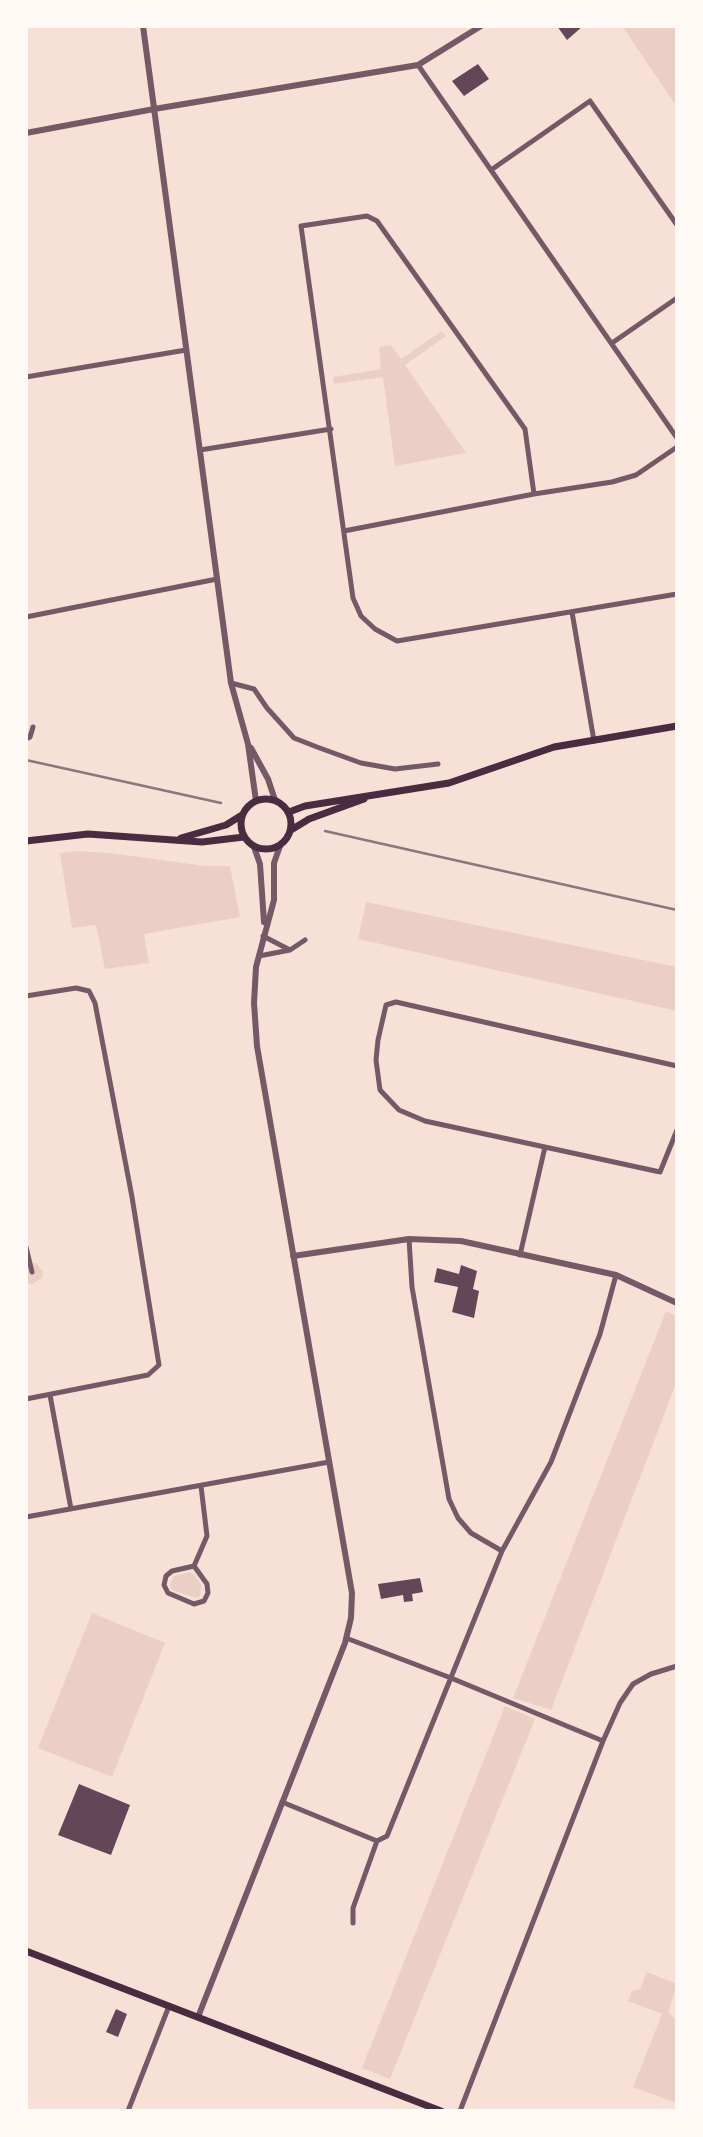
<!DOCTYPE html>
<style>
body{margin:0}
#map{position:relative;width:703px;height:2137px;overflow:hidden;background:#f7e1d7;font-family:Cabin,sans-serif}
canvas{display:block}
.frame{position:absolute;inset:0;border:28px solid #fffaf5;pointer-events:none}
</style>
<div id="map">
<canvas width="703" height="2137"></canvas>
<div class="frame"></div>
</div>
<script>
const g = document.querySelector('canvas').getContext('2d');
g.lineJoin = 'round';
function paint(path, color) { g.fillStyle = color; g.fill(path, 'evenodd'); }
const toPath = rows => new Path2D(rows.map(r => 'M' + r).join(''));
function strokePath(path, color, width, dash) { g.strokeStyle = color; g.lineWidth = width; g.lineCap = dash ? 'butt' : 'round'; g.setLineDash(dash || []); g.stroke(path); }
paint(toPath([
 [622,26,677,26,677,107],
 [442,331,446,336,405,365,466,453,395,466,383,377,334,384,333,377,381,369,379,347,391,345,401,359],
 [78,851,110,853,205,866,230,866,240,917,144,934,149,963,105,969,96,925,72,928,60,853],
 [366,902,677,967,677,1011,358,939],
 [36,1263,43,1272,42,1278,32,1284,28,1283,26,1264],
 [666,1311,677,1317,677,1381,551,1710,513,1698],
 [189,1572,194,1574,201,1585,200,1596,196,1598,172,1590,170,1585,174,1576],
 [92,1613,165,1643,112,1777,38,1748],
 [505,1706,535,1719,390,2079,362,2068],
 [647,1972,677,1984,668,2013,677,2020,677,2103,633,2087,662,2014,628,2001,632,1991,640,1989]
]), '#ebcfc5');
paint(toPath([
 [557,26,583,26,567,40],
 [478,64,489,79,464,96,452,81],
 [461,1265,477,1271,473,1289,479,1291,474,1318,452,1312,458,1287,434,1282,437,1268,459,1274],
 [420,1578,423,1592,412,1594,413,1601,404,1602,403,1595,381,1599,378,1584],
 [79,1784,130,1805,111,1855,58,1835],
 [116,2009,127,2014,118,2037,106,2032]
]), '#644757');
strokePath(toPath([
 [418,65,677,438],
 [491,170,590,101,677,225],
 [612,343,677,298],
 [26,377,186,350],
 [200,450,331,429],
 [534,494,525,429,377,221,367,216,301,226,353,598,361,616,375,629,397,641,677,594],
 [344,531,534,494,612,482,636,475,677,447],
 [572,612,594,741],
 [26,617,217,579],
 [231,683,254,689,267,708,294,738,317,747,361,763,395,769,438,764],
 [26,739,30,737,33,727],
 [263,936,290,950],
 [259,956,290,950,305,940],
 [26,996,76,988,89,991,95,1003,132,1197,159,1365,148,1375,26,1399],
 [677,1066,396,1002,386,1005,378,1040,376,1060,380,1090,399,1110,425,1121,660,1172,677,1130],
 [409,1239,412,1287,449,1499,458,1518,471,1533,502,1551],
 [26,1247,32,1272],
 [520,1255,545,1147],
 [50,1395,71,1509],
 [26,1517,329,1462],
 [194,1566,207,1584,208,1593,204,1601,194,1604,168,1593,164,1585,166,1576,172,1571,194,1566,207,1536,201,1486],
 [346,1638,451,1678,603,1741],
 [282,1802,377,1841,387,1836,502,1551,551,1462,600,1334,616,1275],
 [353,1923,353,1908,377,1841],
 [128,2111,169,2006],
 [460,2111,603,1741,620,1703,633,1684,651,1674,677,1666]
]), '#755966', 5);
strokePath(toPath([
 [143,26,231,683,248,744,256,801],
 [26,133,154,109,418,65,481,26],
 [251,748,268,779,275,800],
 [254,847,260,864,264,922],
 [293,1256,409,1239,461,1241,616,1275,677,1303],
 [198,2017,345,1643,351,1618,352,1593,257,1046,254,1003,256,967,274,900,274,863,280,846]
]), '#755966', 6);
strokePath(toPath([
 '241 824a25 25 0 1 1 50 0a25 25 0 1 1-50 0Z',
 [289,812,305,806,449,783,554,747,677,726],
 [291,830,309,819,364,799],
 [181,838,226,825,242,815],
 [26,841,88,834,202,842,244,837],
 [26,1951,441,2111]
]), '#4a2c40', 7);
strokePath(toPath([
 [26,760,221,803],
 [325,831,677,910]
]), '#8f747c', 2.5);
</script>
